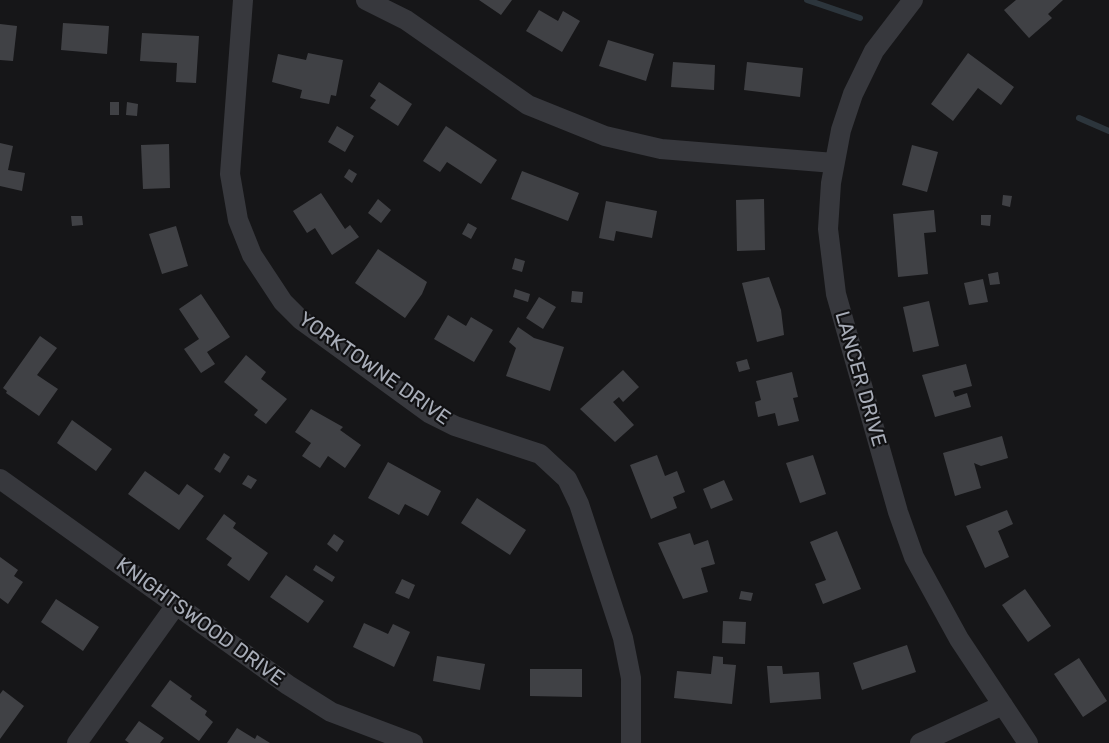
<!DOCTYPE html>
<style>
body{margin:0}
canvas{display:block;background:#161618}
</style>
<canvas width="1109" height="743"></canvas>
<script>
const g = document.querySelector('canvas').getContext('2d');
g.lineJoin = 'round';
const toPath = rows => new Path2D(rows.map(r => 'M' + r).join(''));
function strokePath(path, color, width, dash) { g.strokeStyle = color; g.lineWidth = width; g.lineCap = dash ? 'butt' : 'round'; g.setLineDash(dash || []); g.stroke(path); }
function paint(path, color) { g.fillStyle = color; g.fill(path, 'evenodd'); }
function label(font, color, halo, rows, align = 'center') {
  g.font = font + ' Rubik,sans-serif'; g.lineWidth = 4.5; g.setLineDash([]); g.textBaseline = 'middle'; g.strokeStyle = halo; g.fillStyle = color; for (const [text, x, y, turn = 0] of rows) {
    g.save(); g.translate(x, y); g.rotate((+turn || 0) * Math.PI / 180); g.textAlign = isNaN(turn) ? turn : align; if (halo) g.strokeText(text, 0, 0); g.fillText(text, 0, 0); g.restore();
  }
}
strokePath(toPath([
 [807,0,860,18],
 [1079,118,1109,131]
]), '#2c353c', 6);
paint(toPath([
 [479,0,512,0,501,15],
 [1016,0,1063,0,1048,14,1052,18,1029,38,1004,10],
 [539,10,558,21,563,11,580,21,562,52,526,31],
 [63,23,109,26,107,54,61,50],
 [0,24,17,26,13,61,0,60],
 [142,33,199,36,196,83,176,82,177,63,140,61],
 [608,40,654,54,646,81,599,66],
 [308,53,343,60,336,96,331,95,329,104,300,98,302,90,272,82,278,54,306,60],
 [968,53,1014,87,1001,105,978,88,953,121,931,104],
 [673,62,715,65,714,90,671,87],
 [747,62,803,68,800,97,744,90],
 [379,82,412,104,398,126,370,108,376,100,370,96],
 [110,102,119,102,119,115,110,115],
 [127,102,138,104,137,116,126,115],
 [337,126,354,136,345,152,328,142],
 [446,126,497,160,481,184,447,162,440,172,423,161],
 [0,143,13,146,8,170,25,173,22,191,0,186],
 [169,144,170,188,143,189,141,145],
 [912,145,938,152,927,192,902,185],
 [349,169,357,174,352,183,344,177],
 [522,171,579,193,568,221,511,199],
 [321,193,345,229,350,225,359,237,332,255,315,228,307,233,293,211],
 [1003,195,1012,196,1010,207,1002,205],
 [378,199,391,210,381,223,368,213],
 [764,199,765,250,737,251,736,200],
 [606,201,657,211,652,238,616,231,614,241,599,238],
 [934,210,936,232,924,233,928,274,898,277,893,214],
 [981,215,991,215,990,226,981,225],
 [71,216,82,216,83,225,72,226],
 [468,223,477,228,471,239,462,234],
 [176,226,188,266,162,274,149,234],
 [378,249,427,282,422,294,405,318,355,283],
 [515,258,525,261,522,272,512,269],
 [998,272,1000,284,990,285,988,274],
 [769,277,781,310,784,335,757,342,742,283],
 [983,279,988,302,969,305,964,283],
 [515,289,530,294,528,302,513,297],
 [572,291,583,292,582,303,571,302],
 [201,294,230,337,207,352,215,364,201,373,184,349,199,339,179,309],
 [539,297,556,307,543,329,526,318],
 [929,301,939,346,913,352,903,307],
 [448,315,466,326,471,317,493,330,474,362,434,339],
 [518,327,534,338,564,347,550,391,506,376,516,348,509,342],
 [40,336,57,348,37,375,58,389,39,416,6,393,7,391,3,388],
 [246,355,266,372,261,379,287,399,266,424,254,415,258,410,224,382],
 [747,359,750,369,739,372,736,362],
 [966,364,972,386,953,391,955,397,967,393,971,407,935,417,922,375],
 [623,370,639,387,623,402,619,397,613,402,634,425,615,442,580,409],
 [792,372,798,397,793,398,799,421,778,426,775,413,758,417,755,402,761,400,756,381],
 [311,409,343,427,340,430,361,445,345,468,328,456,320,468,302,456,311,443,295,432],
 [72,420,112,449,96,471,57,443],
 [1002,436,1008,458,981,466,974,463,981,488,955,496,943,453],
 [224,453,230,457,220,473,214,469],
 [657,455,665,476,677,471,685,492,673,497,677,508,651,519,630,465],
 [813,455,826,494,800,503,786,463],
 [388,462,441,491,428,516,405,504,399,515,368,498],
 [145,471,179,495,187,484,204,496,179,530,128,494],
 [248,475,257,480,251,489,242,484],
 [724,480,733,500,711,509,703,489],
 [477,498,526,530,510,555,461,523],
 [1007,510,1013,524,998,531,1009,557,985,568,966,526],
 [224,514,236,523,233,528,268,553,249,581,227,565,232,558,206,539],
 [837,531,861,589,823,604,815,584,826,580,810,542],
 [690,533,694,545,708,540,715,564,701,568,708,592,683,599,658,543],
 [334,534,344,541,337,552,327,544],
 [0,557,18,570,14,576,23,582,8,604,0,598],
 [316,565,335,577,332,582,313,570],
 [286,575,324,601,308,623,270,597],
 [402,579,415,585,409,599,395,593],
 [1025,589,1051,626,1028,642,1002,605],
 [741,591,753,593,751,601,739,599],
 [56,599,99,627,83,651,41,622],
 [723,621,746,622,745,644,722,643],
 [364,623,388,634,393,624,410,632,394,667,353,647],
 [907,645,916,672,862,690,853,663],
 [437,656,485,664,480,690,433,681],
 [713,656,723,657,723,664,736,665,732,704,674,698,677,671,711,674],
 [1079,658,1107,701,1083,717,1054,674],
 [767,666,782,666,783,674,819,672,821,699,770,703],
 [530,669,582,669,582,697,530,696],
 [170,680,192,696,190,699,207,711,205,715,213,722,199,741,151,706],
 [3,690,24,706,0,739,0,694],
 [139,721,164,738,160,743,129,743,125,740],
 [237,728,255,739,257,735,270,743,227,743]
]), '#404145');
strokePath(toPath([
 [243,0,230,174,238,220,252,255,283,302,301,320,429,413,455,426,540,454,567,479,579,504,623,638,631,678,631,743],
 [366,0,406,20,528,105,605,136,661,149,834,163],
 [913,0,874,51,853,94,841,130,831,183,828,229,836,294,898,512,914,557,959,639,1028,743],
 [0,479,288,685,331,712,413,743],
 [77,743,176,605],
 [920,743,1003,705]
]), '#37383d', 20);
label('20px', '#a8adb8', '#111113', [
 ["YORKTOWNE DRIVE",374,369,35],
 ["LANCER DRIVE",860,379,74],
 ["KNIGHTSWOOD DRIVE",200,622,36]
]);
</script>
